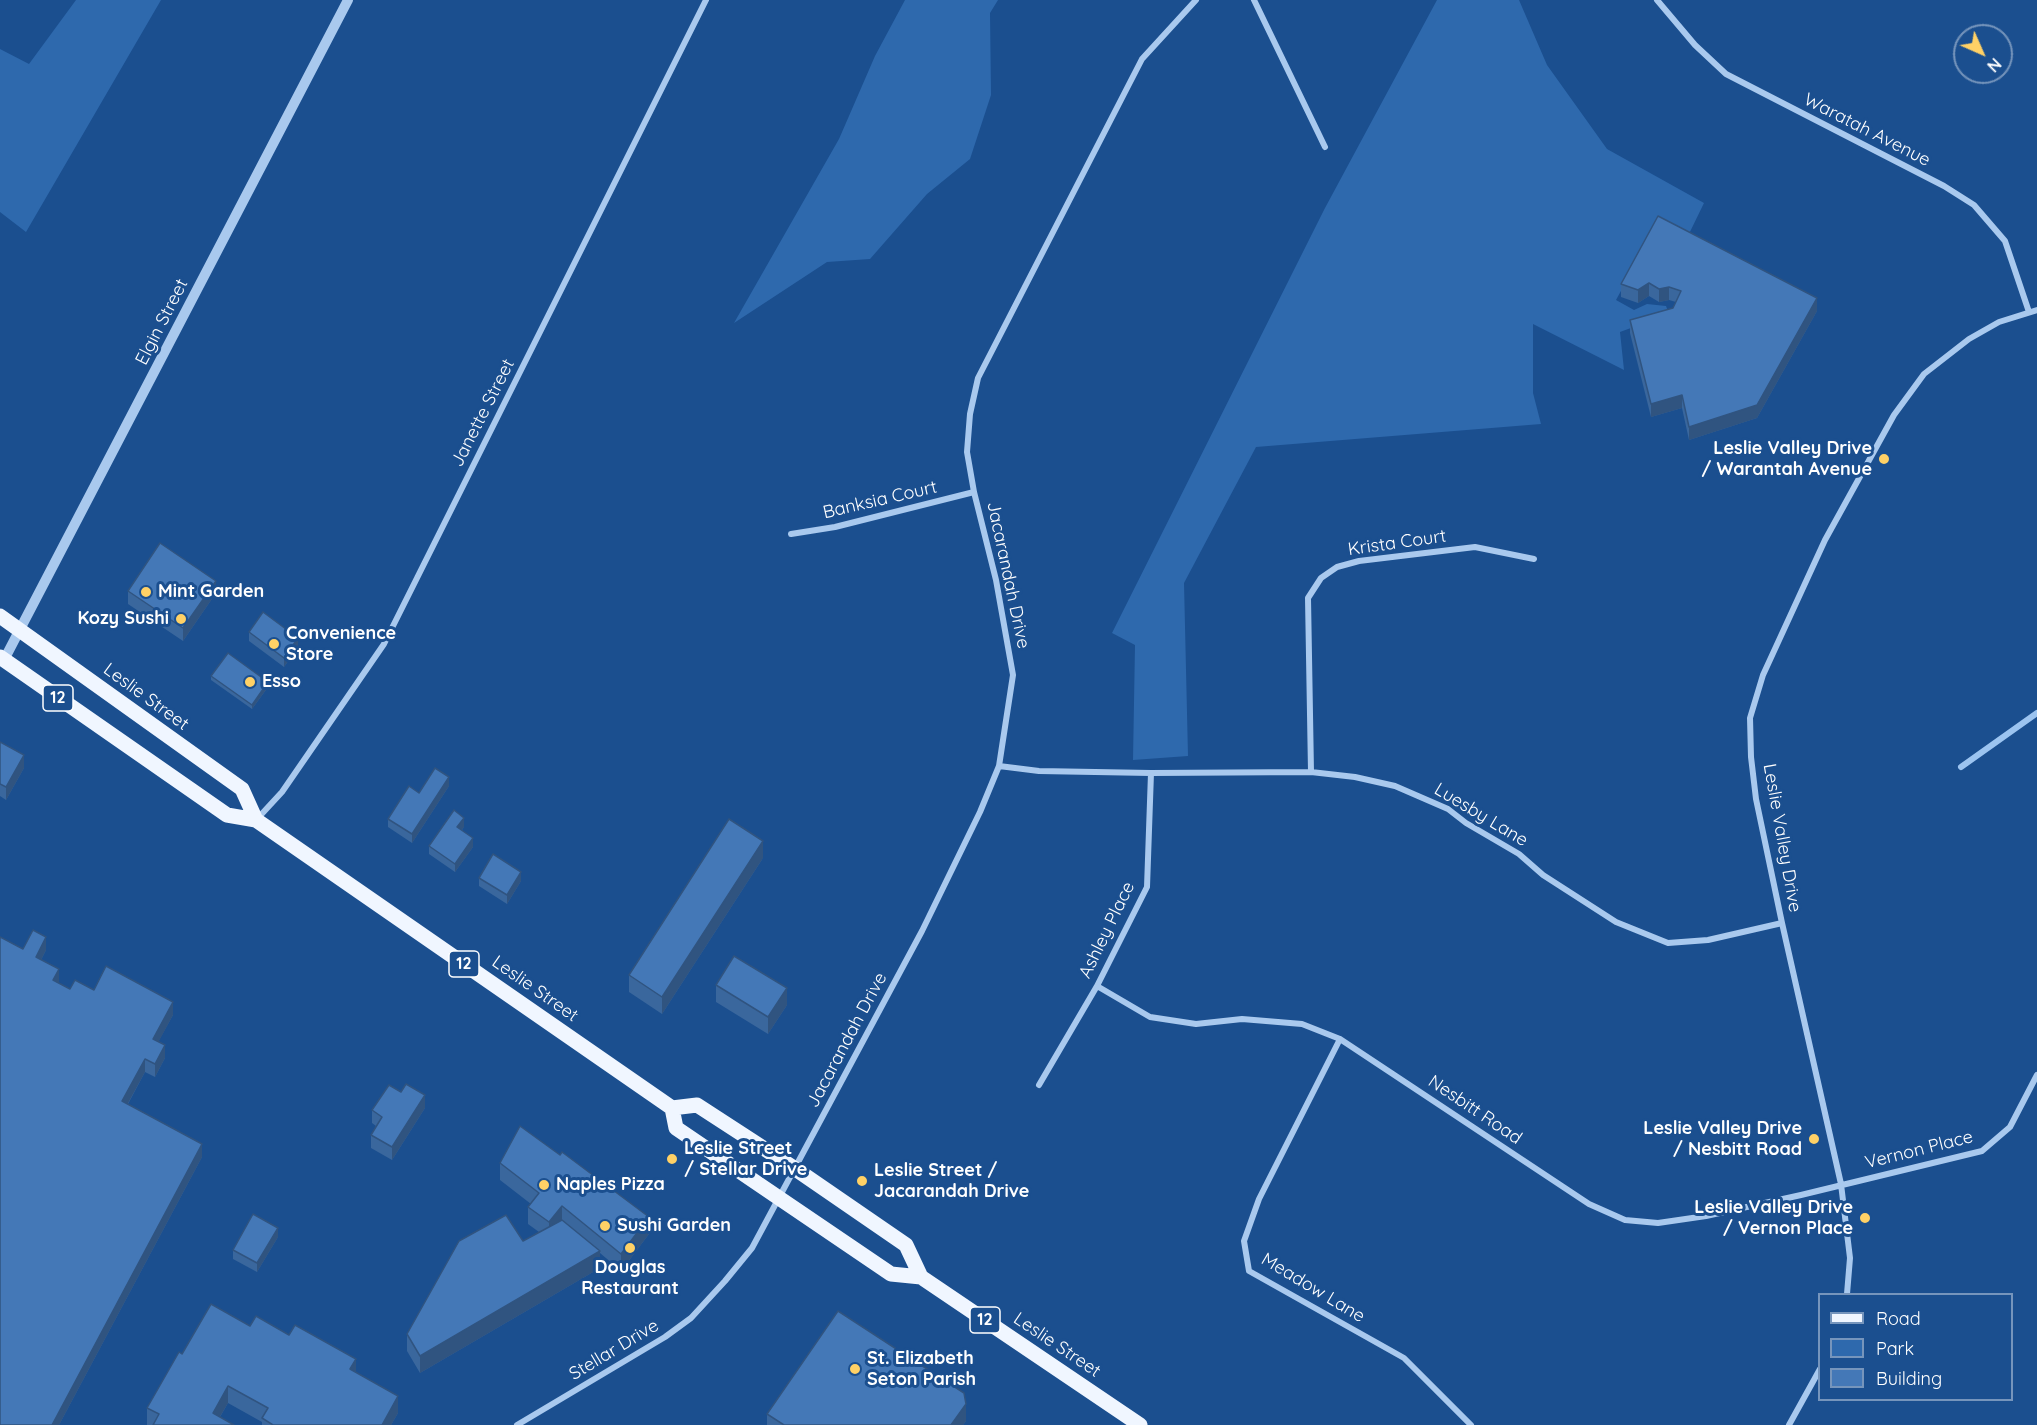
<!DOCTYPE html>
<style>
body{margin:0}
#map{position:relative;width:2037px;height:1425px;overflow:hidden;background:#1b4f8f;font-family:Quicksand,sans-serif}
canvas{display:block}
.legend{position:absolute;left:1818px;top:1293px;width:195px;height:108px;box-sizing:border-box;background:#1b4f8f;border:2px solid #7695bc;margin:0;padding:8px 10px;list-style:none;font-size:18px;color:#fff}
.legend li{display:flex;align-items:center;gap:12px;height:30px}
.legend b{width:30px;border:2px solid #7695bc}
.north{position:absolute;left:1953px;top:24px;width:60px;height:60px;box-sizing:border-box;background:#1b4f8f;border:2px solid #7695bc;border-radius:50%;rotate:135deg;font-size:16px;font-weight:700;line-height:24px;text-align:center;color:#fff}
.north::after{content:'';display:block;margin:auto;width:21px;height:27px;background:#ffd166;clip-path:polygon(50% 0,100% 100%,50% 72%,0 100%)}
</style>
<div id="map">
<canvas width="2037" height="1425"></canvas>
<ul class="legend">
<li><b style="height:8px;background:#f0f6ff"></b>Road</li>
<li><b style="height:16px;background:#2e69ad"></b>Park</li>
<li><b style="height:16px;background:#4478b7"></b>Building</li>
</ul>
<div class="north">N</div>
</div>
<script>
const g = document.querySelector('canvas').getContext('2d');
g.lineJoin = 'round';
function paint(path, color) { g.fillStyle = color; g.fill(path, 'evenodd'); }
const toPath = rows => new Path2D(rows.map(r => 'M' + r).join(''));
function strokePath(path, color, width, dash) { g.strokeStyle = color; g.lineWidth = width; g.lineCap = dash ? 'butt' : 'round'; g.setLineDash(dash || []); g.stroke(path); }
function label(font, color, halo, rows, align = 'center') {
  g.font = font + ' Quicksand,sans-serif'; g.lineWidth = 6; g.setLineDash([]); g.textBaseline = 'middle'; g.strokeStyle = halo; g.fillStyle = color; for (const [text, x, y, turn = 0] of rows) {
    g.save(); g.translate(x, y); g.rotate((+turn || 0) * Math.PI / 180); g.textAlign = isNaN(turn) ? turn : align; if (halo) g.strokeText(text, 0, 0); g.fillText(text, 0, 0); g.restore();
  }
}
paint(toPath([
 [76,0,161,0,26,232,0,212,0,49,29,64],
 [905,0,998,0,990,13,991,95,970,159,927,194,870,259,827,262,734,323,839,139,875,56],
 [1437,0,1519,0,1547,65,1607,149,1704,203,1687,238,1658,223,1616,300,1634,310,1647,304,1666,306,1669,314,1620,332,1624,370,1533,324,1533,393,1541,424,1256,447,1184,583,1188,756,1133,760,1135,645,1112,633,1325,208]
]), '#2e69ad');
strokePath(toPath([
 [1961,767,2037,713]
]), '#9cc4f0', 6);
strokePath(toPath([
 [1254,0,1325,147],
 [1657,0,1695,45,1726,74,1944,186,1974,205,2005,241,2029,312],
 [791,534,835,527,974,492],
 [999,766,1039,771,1151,773,1311,772,1355,777,1395,786,1448,809,1466,823,1519,854,1543,875,1616,922,1668,943,1708,940,1782,923],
 [1311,772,1308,598,1321,578,1337,567,1359,561,1475,547,1534,559],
 [258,818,282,792,384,644,706,0],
 [1097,986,1150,1017,1196,1024,1242,1019,1302,1024,1340,1039,1589,1204,1625,1220,1658,1223,1706,1216,1801,1195,1982,1151,2010,1127,2037,1075],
 [1340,1039,1259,1199,1244,1241,1249,1271,1404,1358,1471,1425],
 [1039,1085,1097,986,1147,887,1151,773],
 [1847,1294,1850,1258,1841,1184,1782,923,1756,799,1751,757,1750,718,1763,675,1825,540,1894,415,1924,374,1969,339,1999,322,2037,310],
 [517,1425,665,1337,691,1318,725,1281,752,1248,922,931,980,812,999,766,1013,675,996,580,974,492,967,452,970,414,978,378,1142,59,1196,0],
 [1789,1425,1820,1369]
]), '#a9c9ee', 6);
strokePath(toPath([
 [4,660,348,0]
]), '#a9c9ee', 10);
strokePath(toPath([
 [0,616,242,789,256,820],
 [0,657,227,815,256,820,672,1108,697,1105,794,1168,906,1245,921,1277],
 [672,1108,676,1128,779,1198,891,1274,921,1277,1140,1425]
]), '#f0f6ff', 15);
paint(toPath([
 [1658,216,1817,311,1757,418,1689,440,1682,408,1651,417,1630,333,1630,320,1673,308,1676,302,1669,300,1659,302,1649,296,1638,303,1621,297,1621,284],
 [128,591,216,593,183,641,128,604],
 [249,632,298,647,284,667,249,641],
 [211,676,268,687,252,709,211,680],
 [0,742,24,768,6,800,0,796],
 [449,786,412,843,388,827,388,819,419,793],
 [464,827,462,830,473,847,455,872,429,854,429,846],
 [763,858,662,1014,629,992,629,975],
 [479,878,521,881,507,904,479,886],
 [23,949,46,950,41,960,59,982,58,983,70,989,94,990,173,1015,158,1042,165,1058,155,1077,145,1072,128,1104,202,1157,59,1425,0,1425],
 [716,985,787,1005,768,1034,716,1002],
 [425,1108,392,1160,371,1148,371,1135,376,1126,372,1123,372,1110],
 [500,1163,649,1234,621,1271,600,1253,600,1268,420,1373,407,1351,407,1334,523,1241,539,1232,528,1224,528,1207,531,1204,500,1180],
 [278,1237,257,1272,233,1259,233,1250],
 [250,1326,356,1373,398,1413,391,1425,262,1425,262,1422,228,1403,220,1417,234,1425,147,1425,147,1408,182,1354],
 [767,1414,966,1421,963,1425,767,1425]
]), '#3a679d');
paint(toPath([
 [1649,283,1649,296,1638,303,1638,290],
 [1669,287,1669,300,1659,302,1659,289],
 [1817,298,1817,311,1757,418,1689,440,1689,427],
 [1682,395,1682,408,1651,417,1651,404],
 [216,581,216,593,183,641,183,628],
 [298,638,298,647,284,667,284,658],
 [268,682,268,687,252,709,252,705],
 [24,755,24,768,6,800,6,787],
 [449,777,449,786,412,843,412,834],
 [464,818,464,827,457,836,457,827],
 [473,838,473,847,455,872,455,864],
 [763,841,763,858,662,1014,662,997],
 [521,872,521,881,507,904,507,895],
 [46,937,46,950,36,970,36,957],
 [59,969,59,982,53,992,53,980],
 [787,988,787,1005,768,1034,768,1017],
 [173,1002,173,1015,153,1052,153,1039],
 [165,1045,165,1058,155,1077,155,1064],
 [145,1059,145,1072,122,1114,122,1101],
 [425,1095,425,1108,392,1160,392,1147],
 [202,1144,202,1157,59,1425,52,1425],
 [562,1206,562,1223,549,1239,549,1222],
 [649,1217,649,1234,621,1271,621,1254],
 [278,1228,278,1237,257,1272,257,1263],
 [600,1251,600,1268,420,1373,420,1356],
 [356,1359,356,1376,350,1369],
 [228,1386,228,1403,215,1425,213,1413],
 [398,1396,398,1413,391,1425,382,1425],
 [966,1404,966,1421,963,1425,951,1425]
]), '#305480');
const building = toPath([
 [1658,216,1817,298,1757,405,1689,427,1682,395,1651,404,1630,320,1673,308,1681,291,1669,287,1659,289,1649,283,1638,290,1621,284,1658,216],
 [160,543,216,581,183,628,128,591,160,543],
 [263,612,298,638,284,658,249,632,263,612],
 [228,653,268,682,252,705,211,676,228,653],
 [0,742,24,755,6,787,0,784,0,742],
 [435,768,449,777,412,834,388,819,409,786,419,793,435,768],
 [454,810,464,818,457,827,473,838,455,864,429,846,454,810],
 [729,819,763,841,662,997,629,975,729,819],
 [493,854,521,872,507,895,479,878,493,854],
 [33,930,46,937,36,957,59,969,53,980,70,989,75,980,94,990,106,966,173,1002,153,1039,165,1045,155,1064,145,1059,122,1101,202,1144,52,1425,0,1425,0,937,23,949,33,930],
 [734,956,787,988,768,1017,716,985,734,956],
 [406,1084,425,1095,392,1147,371,1135,382,1117,372,1110,389,1085,401,1092,406,1084],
 [520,1126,560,1155,562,1152,649,1217,621,1254,562,1206,549,1222,528,1207,539,1193,500,1163,520,1126],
 [253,1214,278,1228,257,1263,233,1250,253,1214],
 [506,1215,523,1241,562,1220,600,1251,420,1356,407,1334,459,1241,506,1215],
 [211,1304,250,1326,256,1316,289,1335,295,1325,356,1359,350,1369,398,1396,382,1425,273,1425,262,1418,268,1408,228,1386,213,1413,234,1425,153,1425,159,1414,147,1408,179,1352,182,1354,211,1304],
 [838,1311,964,1393,966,1404,951,1425,784,1425,767,1414,838,1311]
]);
paint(building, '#4478b7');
strokePath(building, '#305480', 1.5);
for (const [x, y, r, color] of [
 [1884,459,6,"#ffd166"],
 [146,592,6,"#ffd166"],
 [181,619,6,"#ffd166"],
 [274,644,6,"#ffd166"],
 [250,682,6,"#ffd166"],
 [1814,1139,6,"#ffd166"],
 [672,1159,6,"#ffd166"],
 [862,1181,6,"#ffd166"],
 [544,1185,6,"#ffd166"],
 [1865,1218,6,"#ffd166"],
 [605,1226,6,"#ffd166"],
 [630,1248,6,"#ffd166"],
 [855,1369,6,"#ffd166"]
]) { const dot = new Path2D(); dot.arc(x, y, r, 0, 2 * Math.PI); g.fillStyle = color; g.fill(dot); strokePath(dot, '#1b4f8f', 2); }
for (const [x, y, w] of [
 [58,698,30],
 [464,964,30],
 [985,1320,30]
]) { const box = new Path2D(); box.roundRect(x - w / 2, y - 13, w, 26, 4.5); g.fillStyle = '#1b4f8f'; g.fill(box); strokePath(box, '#fff', 1.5); }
label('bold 16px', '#fff', null, [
 ["12",58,698],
 ["12",464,964],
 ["12",985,1320]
]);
label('18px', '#fff', '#1b4f8f', [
 ["Waratah Avenue",1867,130,27],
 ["Elgin Street",162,322,-63],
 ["Janette Street",483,413,-63],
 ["Banksia Court",880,500,-13],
 ["Krista Court",1397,543,-8],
 ["Jacarandah Drive",1008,575,78],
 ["Leslie Street",146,697,36],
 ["Luesby Lane",1481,815,31],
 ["Leslie Valley Drive",1782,838,80],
 ["Ashley Place",1107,930,-64],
 ["Leslie Street",535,989,35],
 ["Jacarandah Drive",847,1040,-62],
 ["Nesbitt Road",1475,1110,34],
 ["Vernon Place",1919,1150,-14],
 ["Meadow Lane",1313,1288,31],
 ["Leslie Street",1057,1345,34],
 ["Stellar Drive",614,1350,-31]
]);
label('bold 18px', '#fff', '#1b4f8f', [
 ["Leslie Valley Drive",1872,449,"right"],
 ["/ Warantah Avenue",1872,470,"right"],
 ["Mint Garden",158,592],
 ["Kozy Sushi",169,619,"right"],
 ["Convenience",286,634],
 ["Store",286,655],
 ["Esso",262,682],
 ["Leslie Valley Drive",1802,1129,"right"],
 ["/ Nesbitt Road",1802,1150,"right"],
 ["Leslie Street",684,1149],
 ["/ Stellar Drive",684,1170],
 ["Leslie Street /",874,1171],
 ["Jacarandah Drive",874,1192],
 ["Naples Pizza",556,1185],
 ["Leslie Valley Drive",1853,1208,"right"],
 ["/ Vernon Place",1853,1229,"right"],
 ["Sushi Garden",617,1226],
 ["Douglas",630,1268,"center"],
 ["Restaurant",630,1289,"center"],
 ["St. Elizabeth",867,1359],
 ["Seton Parish",867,1380]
], 'left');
</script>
